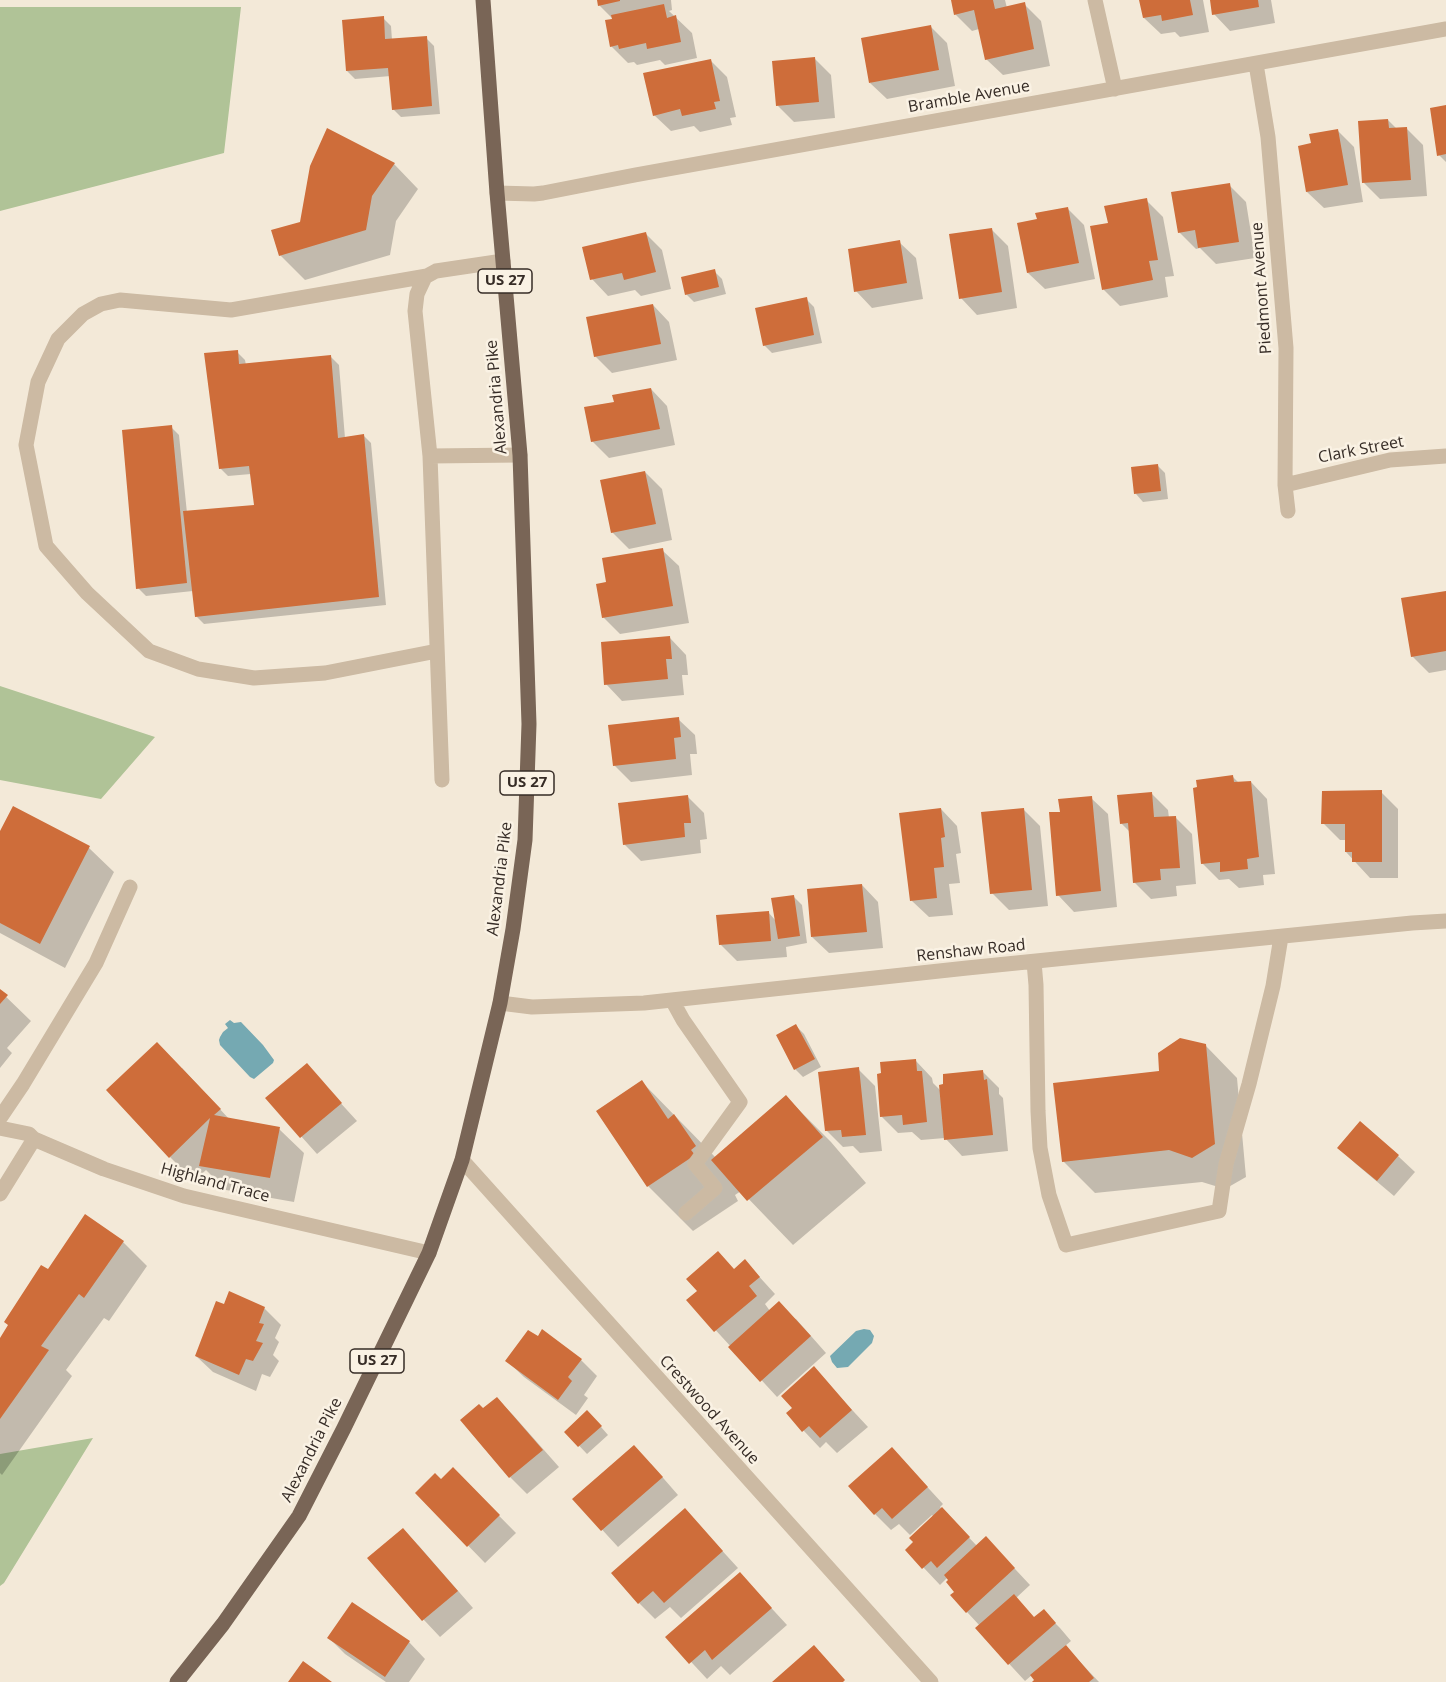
<!DOCTYPE html>
<style>
body{margin:0}
canvas{display:block;background:#f3e9d8}
</style>
<canvas width="1446" height="1682"></canvas>
<script>
const g = document.querySelector('canvas').getContext('2d');
g.lineJoin = 'round';
function paint(path, color) { g.fillStyle = color; g.fill(path, 'evenodd'); }
const toPath = rows => new Path2D(rows.map(r => 'M' + r).join(''));
function strokePath(path, color, width, dash) { g.strokeStyle = color; g.lineWidth = width; g.lineCap = dash ? 'butt' : 'round'; g.setLineDash(dash || []); g.stroke(path); }
function label(font, color, halo, rows, align = 'center') {
  g.font = font + ' "Open Sans",sans-serif'; g.lineWidth = 5; g.setLineDash([]); g.textBaseline = 'middle'; g.strokeStyle = halo; g.fillStyle = color; for (const [text, x, y, turn = 0] of rows) {
    g.save(); g.translate(x, y); g.rotate((+turn || 0) * Math.PI / 180); g.textAlign = isNaN(turn) ? turn : align; if (halo) g.strokeText(text, 0, 0); g.fillText(text, 0, 0); g.restore();
  }
}
paint(toPath([
 [0,7,241,7,224,153,0,211],
 [0,687,0,686,155,737,101,799,0,780],
 [93,1438,4,1583,0,1586,0,1454]
]), '#b0c397');
paint(toPath([
 [230,1020,234,1023,241,1022,263,1045,274,1060,273,1063,254,1079,250,1077,220,1045,219,1040,220,1037,223,1032,228,1028,225,1024],
 [864,1329,870,1330,874,1336,872,1343,848,1367,837,1368,832,1362,830,1356,856,1331]
]), '#75a9b2');
paint(toPath([
 [598,0,671,0,672,10,669,11,692,33,697,58,665,65,660,60,637,65,634,62,628,63,611,46,614,20,599,5],
 [952,0,1005,0,1007,8,1024,4,1041,21,1050,66,1003,75,986,59,979,29,972,31,955,14],
 [1141,0,1203,0,1209,32,1180,37,1175,32,1161,34,1144,18],
 [1211,0,1271,0,1275,23,1230,31,1214,14],
 [383,18,391,26,392,40,426,38,434,46,440,114,401,117,393,109,391,76,355,79,347,71],
 [931,27,947,43,955,86,887,99,870,83],
 [814,58,831,75,835,118,794,122,778,106],
 [711,61,727,77,736,117,730,118,732,125,700,132,694,126,671,131,654,115],
 [1446,107,1446,162,1439,155],
 [1388,120,1397,129,1407,129,1423,145,1427,196,1380,199,1364,183],
 [1338,131,1354,147,1363,202,1324,208,1307,192,1312,145],
 [394,164,418,189,396,221,390,255,305,280,280,255,301,224],
 [1229,185,1246,202,1255,258,1216,264,1200,248,1196,249,1179,232],
 [1146,200,1163,217,1174,276,1165,277,1168,297,1120,306,1104,290,1109,225],
 [1068,209,1084,225,1095,279,1045,289,1028,273],
 [991,229,1008,246,1017,308,977,315,961,298],
 [646,234,662,250,671,289,641,296,635,290,608,296,592,279],
 [899,242,916,258,923,299,872,308,856,291],
 [714,271,722,279,726,294,694,302,686,294],
 [806,299,814,307,822,343,772,353,764,345],
 [653,305,669,322,677,360,612,373,595,356],
 [237,352,245,360,246,365,331,357,339,365,345,438,363,435,371,443,386,605,204,624,196,616,193,591,146,596,138,588,171,427,179,435,187,513,255,507,251,474,228,476,220,468],
 [651,389,667,406,675,445,609,458,592,441,615,403],
 [1157,465,1165,473,1168,499,1143,502,1136,494],
 [645,472,662,489,672,540,629,549,612,532],
 [662,550,679,566,689,623,620,634,603,617,608,583],
 [1446,592,1446,670,1429,673,1412,656],
 [670,638,686,655,688,675,682,675,684,695,622,701,606,684],
 [678,719,695,735,697,754,690,754,692,775,631,782,614,765],
 [1233,777,1239,783,1251,782,1267,799,1275,874,1263,875,1264,885,1239,888,1229,879,1219,880,1202,863,1198,789],
 [1381,792,1398,809,1398,878,1370,878,1346,852,1346,840,1340,840,1323,823],
 [1152,794,1168,810,1169,818,1175,817,1192,834,1196,884,1176,886,1177,896,1151,899,1134,882,1130,832,1121,823],
 [687,796,704,813,707,839,700,840,701,853,641,861,624,844],
 [1091,798,1108,814,1117,907,1074,912,1058,895],
 [941,809,957,826,961,853,956,854,960,883,949,884,953,915,929,917,912,901],
 [1023,809,1040,826,1048,906,1009,910,992,893],
 [0,834,89,848,114,872,65,968,0,933],
 [862,885,878,902,883,948,829,953,812,937],
 [794,897,802,905,807,943,786,947,787,957,737,961,720,944,768,912,776,921],
 [0,991,31,1021,7,1048,12,1053,0,1068],
 [796,1026,804,1034,821,1067,803,1077,795,1069],
 [1205,1045,1237,1078,1246,1177,1225,1189,1202,1182,1095,1193,1063,1161,1161,1072],
 [916,1061,932,1078,933,1083,941,1091,982,1071,999,1088,999,1094,1003,1098,1008,1151,962,1156,945,1138,921,1140,912,1132,898,1133,881,1116],
 [306,1065,357,1121,317,1154,267,1098],
 [182,1068,230,1120,279,1129,304,1153,294,1202,226,1190,206,1170,194,1181,170,1157],
 [858,1069,875,1086,882,1151,860,1153,853,1146,843,1147,826,1130],
 [642,1082,716,1158,786,1097,831,1142,866,1183,793,1245,741,1191,735,1195,738,1201,693,1231,648,1186],
 [1339,1148,1398,1156,1415,1172,1394,1196,1356,1164],
 [123,1242,147,1266,109,1321,104,1318,66,1370,72,1376,2,1475,0,1473,0,1340,48,1271],
 [745,1261,775,1294,765,1304,770,1311,796,1319,826,1353,777,1397,688,1300,735,1270],
 [225,1306,264,1308,281,1325,275,1338,279,1342,273,1355,279,1361,270,1377,262,1374,256,1391,213,1372,196,1356],
 [581,1360,597,1376,584,1395,588,1398,576,1415,524,1377,507,1361],
 [814,1369,868,1427,837,1453,826,1442,820,1448,788,1414,794,1408],
 [497,1399,513,1415,559,1467,527,1494,510,1477,462,1420,483,1410],
 [595,1420,608,1435,587,1454,566,1432],
 [651,1464,678,1495,618,1547,574,1499],
 [908,1466,943,1504,940,1507,977,1546,1002,1555,1030,1585,1016,1598,1035,1619,1043,1611,1060,1628,1071,1641,1065,1646,1099,1682,1034,1682,1036,1681,1032,1675,1025,1681,977,1629,980,1626,967,1612,948,1577,940,1585,907,1550,934,1517,932,1515,910,1535,899,1524,891,1530,875,1514],
 [453,1469,516,1533,485,1563,417,1493,441,1481],
 [685,1510,738,1568,681,1618,670,1607,655,1619,639,1603],
 [402,1530,419,1546,473,1608,440,1637,424,1620,369,1558],
 [740,1574,787,1625,730,1675,721,1666,707,1679,668,1637],
 [329,1638,409,1642,425,1659,409,1682,386,1682,345,1654]
]), '#0003');
paint(toPath([
 [597,0,620,0,620,1,598,6],
 [951,0,993,0,995,9,1025,2,1034,49,985,60,974,10,954,15],
 [1139,0,1190,0,1193,15,1162,21,1161,15,1143,18],
 [1210,0,1258,0,1259,7,1212,15],
 [664,4,667,18,676,15,681,42,647,49,646,43,619,49,618,45,610,47,605,20,612,19,611,15],
 [384,16,385,39,427,36,432,106,392,110,388,68,346,71,342,20],
 [931,25,939,70,869,83,861,38],
 [815,57,819,102,776,106,772,61],
 [711,59,720,101,714,102,716,109,682,116,680,109,653,116,643,73],
 [1446,105,1446,154,1437,156,1430,108],
 [1388,119,1389,128,1407,127,1411,180,1362,183,1358,121],
 [327,128,395,163,372,196,366,230,279,256,271,230,300,222,310,166],
 [1338,129,1348,185,1306,192,1298,146,1311,143,1309,134],
 [1230,183,1239,242,1198,248,1195,230,1178,233,1171,192],
 [1147,198,1158,260,1149,261,1153,280,1102,290,1090,226,1108,223,1104,206],
 [1068,207,1079,263,1027,273,1017,223,1037,219,1035,213],
 [992,228,1002,292,959,299,949,234],
 [646,232,656,272,624,280,622,273,590,280,582,247],
 [900,240,907,283,854,292,848,249],
 [715,269,719,287,685,295,681,277],
 [807,297,814,335,763,346,755,308],
 [653,304,661,344,594,357,586,317],
 [238,350,239,364,331,355,338,438,364,434,379,597,195,617,183,511,254,505,249,466,219,469,204,353],
 [651,388,660,429,591,442,584,407,614,402,612,395],
 [172,425,187,583,136,589,122,430],
 [1158,464,1161,491,1134,494,1131,467],
 [645,471,656,524,611,533,600,480],
 [663,548,673,606,602,618,596,584,606,582,602,558],
 [1446,591,1446,651,1411,657,1401,598],
 [670,636,672,659,666,659,668,679,604,685,601,642],
 [679,717,681,737,674,738,676,759,613,766,608,725],
 [1233,775,1234,782,1251,781,1259,857,1247,859,1248,869,1220,872,1220,862,1201,864,1193,788,1197,787,1196,780],
 [1382,790,1382,862,1352,862,1352,852,1345,852,1345,824,1321,824,1322,791],
 [1152,792,1154,817,1176,816,1180,868,1160,869,1161,880,1133,883,1128,823,1120,824,1117,795],
 [688,795,691,823,684,823,685,837,623,845,618,803],
 [1092,796,1101,891,1056,896,1049,812,1060,812,1058,799],
 [13,806,90,846,40,944,0,923,0,831],
 [941,808,945,837,941,838,944,867,934,868,937,898,910,901,899,813],
 [1024,808,1032,890,990,894,981,812],
 [862,884,867,932,811,937,807,889],
 [794,895,800,936,778,939,771,898],
 [769,911,771,941,719,945,716,915],
 [0,989,8,995,0,1004],
 [796,1024,815,1059,794,1070,776,1035],
 [1180,1038,1206,1044,1215,1144,1192,1158,1169,1150,1062,1162,1053,1083,1159,1071,1158,1053],
 [157,1042,221,1109,214,1115,280,1127,270,1178,199,1166,210,1118,169,1158,106,1090],
 [916,1059,917,1071,922,1071,927,1122,903,1125,902,1115,880,1117,877,1074,881,1073,880,1062],
 [307,1063,342,1103,300,1138,265,1098],
 [859,1067,866,1135,842,1137,841,1130,825,1131,818,1072],
 [983,1070,984,1080,987,1079,993,1135,944,1140,939,1085,943,1084,943,1074],
 [642,1080,668,1119,674,1114,696,1146,691,1150,695,1155,647,1187,596,1111],
 [786,1095,823,1137,747,1201,711,1160],
 [1360,1121,1399,1155,1377,1181,1337,1148],
 [85,1214,124,1241,84,1298,79,1294,41,1346,49,1350,0,1419,0,1338,8,1325,4,1322,41,1265,48,1269],
 [718,1251,734,1269,745,1259,760,1277,749,1286,757,1296,714,1332,686,1300,697,1291,686,1279],
 [229,1291,265,1307,259,1323,264,1324,256,1341,263,1343,253,1361,246,1359,239,1375,195,1356,216,1301,224,1304],
 [779,1301,811,1336,760,1382,728,1347],
 [542,1329,582,1359,568,1377,572,1381,558,1400,505,1361,528,1330,538,1336],
 [814,1366,852,1410,820,1438,809,1426,802,1432,786,1413,792,1408,781,1396],
 [497,1397,543,1450,509,1478,460,1420,479,1404,483,1408],
 [587,1410,602,1426,578,1447,564,1432],
 [634,1445,663,1477,601,1531,572,1499],
 [892,1447,928,1487,892,1519,882,1508,874,1515,848,1486],
 [453,1467,500,1515,467,1547,415,1493,435,1473,441,1479],
 [942,1507,970,1537,937,1568,931,1561,922,1569,905,1550,913,1542,909,1538],
 [685,1508,723,1551,664,1603,653,1591,638,1604,611,1573],
 [403,1528,458,1591,422,1621,367,1558],
 [986,1536,1015,1568,966,1613,950,1595,954,1592,946,1582,948,1580,944,1575],
 [740,1572,772,1608,712,1660,705,1650,689,1664,665,1637],
 [1014,1594,1034,1617,1044,1609,1056,1623,1008,1665,975,1628],
 [352,1602,410,1641,385,1677,327,1638],
 [814,1645,845,1680,843,1682,772,1682],
 [1066,1645,1094,1678,1089,1682,1032,1682,1034,1680,1030,1675],
 [303,1661,332,1682,288,1682]
]), '#ce6d3a');
strokePath(toPath([
 [1095,0,1115,89],
 [1256,64,1268,137,1286,348,1285,485,1288,511],
 [497,193,534,194,543,193,635,175,1446,29],
 [427,276,231,310,120,300,101,304,83,314,58,339,38,382,26,445,46,546,87,593,149,651,198,669,254,678,325,673,437,651],
 [430,456,520,455],
 [1285,485,1390,460,1446,456],
 [442,780,430,456,415,311,417,294,425,277,436,271,503,261],
 [1034,962,1036,985,1038,1111,1040,1148,1049,1195,1066,1245,1219,1211,1226,1164,1249,1084,1273,986,1281,937],
 [672,1000,683,1020,740,1102,695,1164,715,1188,686,1213],
 [500,1003,532,1007,644,1003,967,968,1412,923,1446,921],
 [0,1118,23,1084,96,963,130,887],
 [0,1128,29,1134,34,1139,104,1169,184,1196,429,1253],
 [462,1160,931,1682],
 [0,1194,34,1139]
]), '#ccbaa3', 15);
strokePath(toPath([
 [177,1682,223,1624,299,1516,344,1428,429,1253,462,1160,500,1003,513,929,525,840,529,724,520,455,497,193,483,0]
]), '#796556', 15);
for (const [x, y, w] of [
 [505,281,54],
 [527,783,54],
 [377,1361,54]
]) { const box = new Path2D(); box.roundRect(x - w / 2, y - 12, w, 24, 4.5); g.fillStyle = '#faf2e4'; g.fill(box); strokePath(box, '#362c26', 1.5); }
label('bold 15px', '#362c26', null, [
 ["US 27",505,281],
 ["US 27",527,783],
 ["US 27",377,1361]
]);
label('16px', '#362c26', '#faf2e4', [
 ["Bramble Avenue",969,97,-10],
 ["Piedmont Avenue",1262,288,-94],
 ["Alexandria Pike",497,397,-95],
 ["Clark Street",1361,450,-11],
 ["Alexandria Pike",500,879,-83],
 ["Renshaw Road",971,951,-6],
 ["Highland Trace",215,1183,15],
 ["Crestwood Avenue",709,1410,48],
 ["Alexandria Pike",312,1450,-63]
]);
</script>
